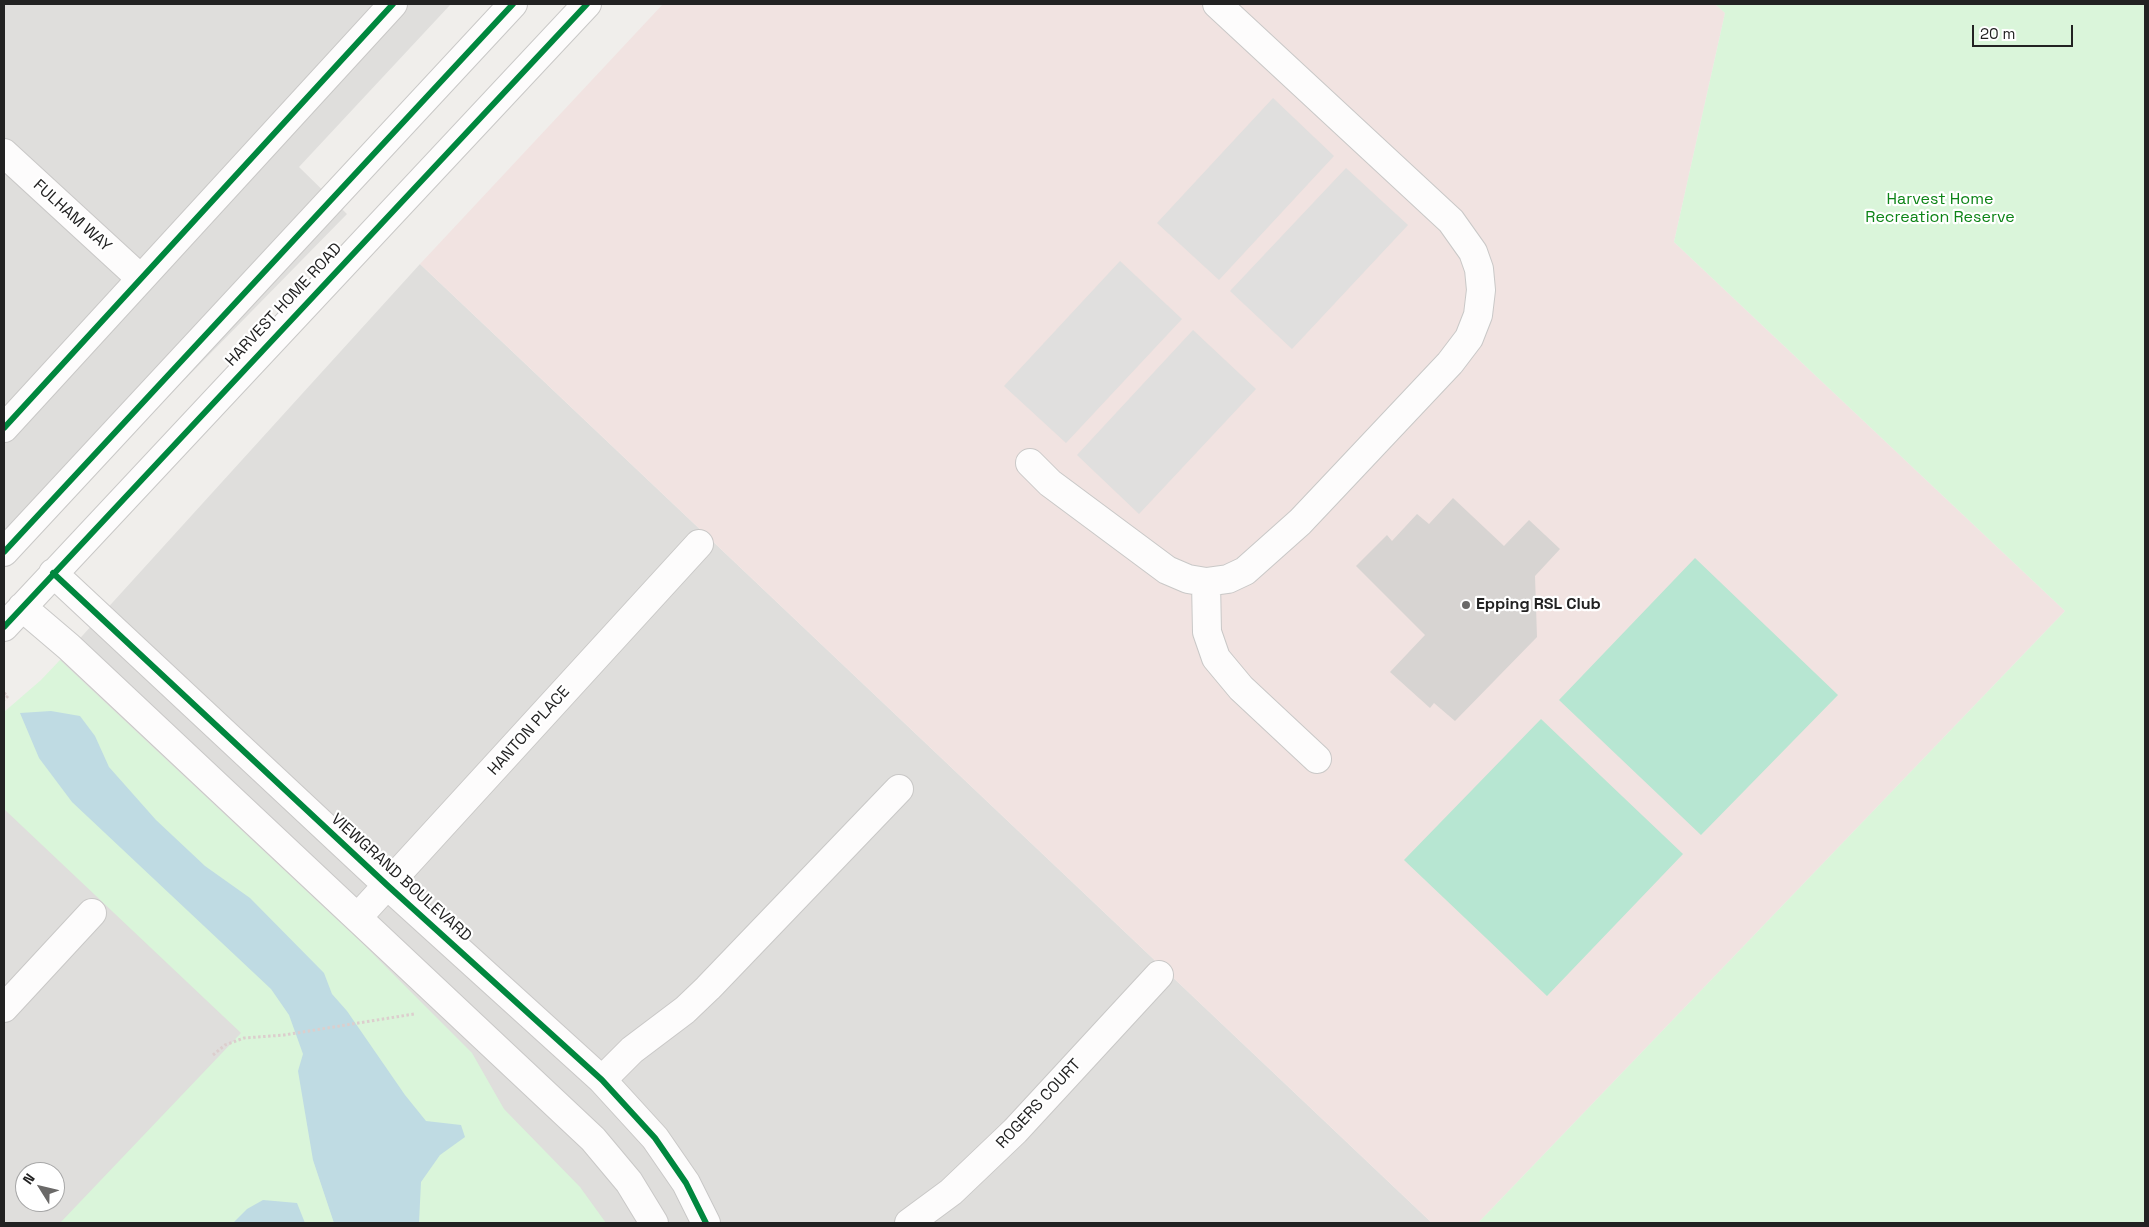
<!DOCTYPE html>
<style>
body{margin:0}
#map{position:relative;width:2149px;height:1227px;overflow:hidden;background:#f0eeeb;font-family:"Space Grotesk",sans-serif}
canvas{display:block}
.frame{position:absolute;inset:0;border:5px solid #222;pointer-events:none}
.north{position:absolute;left:15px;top:1162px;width:50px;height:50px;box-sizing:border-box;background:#fff;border:1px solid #a7a7a7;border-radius:50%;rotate:306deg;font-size:14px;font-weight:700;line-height:20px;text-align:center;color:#222}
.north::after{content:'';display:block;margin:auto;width:18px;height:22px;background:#6a6968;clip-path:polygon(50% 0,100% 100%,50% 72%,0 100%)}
.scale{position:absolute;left:1972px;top:25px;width:101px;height:22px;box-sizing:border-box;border:2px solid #222;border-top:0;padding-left:6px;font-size:15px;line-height:18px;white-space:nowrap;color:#222;-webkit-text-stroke:4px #fff;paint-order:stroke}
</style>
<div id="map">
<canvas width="2149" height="1227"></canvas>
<div class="frame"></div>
<div class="north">N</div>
<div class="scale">20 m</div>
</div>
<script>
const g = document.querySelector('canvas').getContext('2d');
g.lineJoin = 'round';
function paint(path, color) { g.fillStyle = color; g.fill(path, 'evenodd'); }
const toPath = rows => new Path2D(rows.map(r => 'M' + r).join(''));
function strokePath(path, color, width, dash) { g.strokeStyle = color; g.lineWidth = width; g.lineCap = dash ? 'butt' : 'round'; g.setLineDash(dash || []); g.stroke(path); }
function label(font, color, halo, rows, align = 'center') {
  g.font = font + ' "Space Grotesk",sans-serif'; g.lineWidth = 4.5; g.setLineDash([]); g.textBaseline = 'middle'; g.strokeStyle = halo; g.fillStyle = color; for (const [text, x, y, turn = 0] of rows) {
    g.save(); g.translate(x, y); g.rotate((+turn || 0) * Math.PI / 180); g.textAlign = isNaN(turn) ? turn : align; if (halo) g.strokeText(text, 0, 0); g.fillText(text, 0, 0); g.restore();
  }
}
paint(toPath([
 [4,4,451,4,299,167,347,214,4,564],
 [420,264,1432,1223,4,1223,4,722],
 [25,1172,55,1172,55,1202,25,1202]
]), '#dfdedc');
paint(toPath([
 [663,4,1715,4,1725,13,1674,242,2065,611,1478,1223,1432,1223,420,264]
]), '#f1e3e1');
paint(toPath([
 [1715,4,2145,4,2145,1223,1478,1223,2065,611,1674,242,1725,13],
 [60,660,364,945,472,1053,504,1109,580,1187,606,1223,60,1223,241,1033,4,809,4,712,41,680]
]), '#daf5da');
paint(toPath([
 [1695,558,1838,695,1701,835,1559,700],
 [1541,719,1683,854,1547,996,1404,860]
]), '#b7e6d2');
paint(toPath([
 [1273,98,1334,156,1219,280,1157,223],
 [1346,168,1408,225,1292,349,1230,291],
 [1120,261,1182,319,1066,443,1004,386],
 [1193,330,1256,389,1139,514,1077,455]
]), '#e0dfde');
paint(toPath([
 [51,711,80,716,95,736,109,767,156,820,205,866,250,898,324,973,332,994,347,1011,405,1095,426,1121,461,1125,465,1137,440,1155,421,1182,419,1223,334,1223,313,1160,298,1071,303,1054,289,1015,271,989,72,802,39,758,20,713],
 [263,1200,297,1203,305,1223,233,1223,247,1209]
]), '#bfdbe3');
paint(toPath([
 [1453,498,1504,546,1529,520,1560,549,1535,576,1537,637,1455,721,1434,703,1430,708,1390,672,1425,635,1356,566,1387,535,1392,541,1417,514,1429,524]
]), '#d7d4d2');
const minor = toPath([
 [4,153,140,278],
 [4,428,393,4],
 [1030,463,1050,483,1167,570,1188,579,1206,582,1207,632,1216,658,1241,688,1317,759],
 [4,552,513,4],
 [53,573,387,885,602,1080,655,1138,686,1183,706,1223],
 [1206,582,1228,579,1245,571,1300,522,1351,468,1450,363,1469,338,1478,315,1481,290,1479,269,1473,252,1451,221,1217,4],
 [22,607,69,647,593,1139,629,1182,654,1223],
 [4,627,587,4],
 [358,917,699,544],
 [4,1008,92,913],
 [602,1080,632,1050,685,1010,708,988,899,789],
 [909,1223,951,1192,1015,1131,1159,975]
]);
strokePath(minor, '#c9c8c7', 30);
strokePath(toPath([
 [4,693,8,696,4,700],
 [213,1055,225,1045,244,1038,284,1035,414,1014]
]), '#dccecd', 3, [2.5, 2.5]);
strokePath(minor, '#fdfcfc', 28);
strokePath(toPath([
 [4,428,393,4],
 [4,552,513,4],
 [53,573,387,885,602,1080,655,1138,686,1183,706,1223],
 [4,627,587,4]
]), '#00873e', 6);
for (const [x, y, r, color] of [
 [1466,605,5,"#6a6968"]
]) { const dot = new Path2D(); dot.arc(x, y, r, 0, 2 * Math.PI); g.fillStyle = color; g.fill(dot); strokePath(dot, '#fff', 2); }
label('16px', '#0c8416', '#fff', [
 ["Harvest Home",1940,200],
 ["Recreation Reserve",1940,218]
]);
label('16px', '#222', '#fff', [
 ["FULHAM WAY",72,216,42],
 ["HARVEST HOME ROAD",284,305,-47],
 ["HANTON PLACE",529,731,-48],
 ["VIEWGRAND BOULEVARD",401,878,42],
 ["ROGERS COURT",1039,1104,-47]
]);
label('bold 16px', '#222', '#fff', [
 ["Epping RSL Club",1476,605]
], 'left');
</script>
